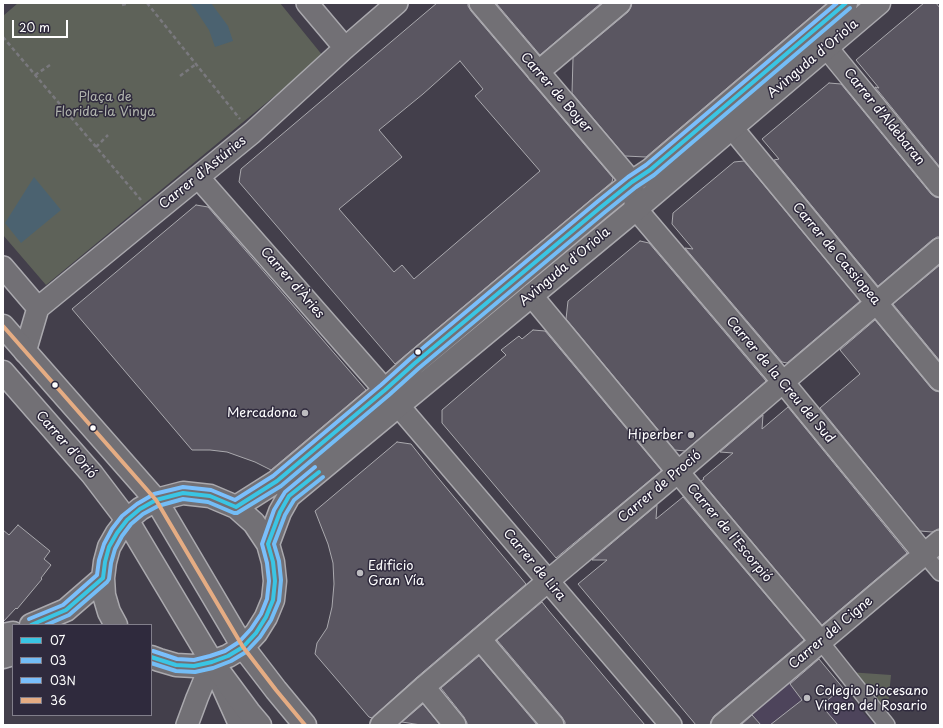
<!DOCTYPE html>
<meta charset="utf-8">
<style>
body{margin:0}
#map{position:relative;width:943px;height:728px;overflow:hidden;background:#433f4b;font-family:"Playpen Sans",sans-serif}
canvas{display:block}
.frame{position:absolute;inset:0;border:4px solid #fff;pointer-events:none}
.legend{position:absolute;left:12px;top:624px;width:140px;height:92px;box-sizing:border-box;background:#2f2a3d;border:1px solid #827f8b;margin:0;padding:5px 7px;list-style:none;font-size:12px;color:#fff}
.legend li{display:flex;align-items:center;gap:8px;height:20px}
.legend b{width:20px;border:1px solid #827f8b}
.scale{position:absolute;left:12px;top:20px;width:56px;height:18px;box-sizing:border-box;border:2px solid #fff;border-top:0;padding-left:5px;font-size:12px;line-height:14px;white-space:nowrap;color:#fff;-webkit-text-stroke:3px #2f2a3d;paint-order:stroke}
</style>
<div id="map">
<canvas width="943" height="728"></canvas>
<div class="frame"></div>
<ul class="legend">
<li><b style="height:5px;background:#3ac5e4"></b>07</li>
<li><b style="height:5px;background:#73bdf6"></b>03</li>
<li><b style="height:5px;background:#7abffc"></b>03N</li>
<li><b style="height:5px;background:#e5ac83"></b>36</li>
</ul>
<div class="scale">20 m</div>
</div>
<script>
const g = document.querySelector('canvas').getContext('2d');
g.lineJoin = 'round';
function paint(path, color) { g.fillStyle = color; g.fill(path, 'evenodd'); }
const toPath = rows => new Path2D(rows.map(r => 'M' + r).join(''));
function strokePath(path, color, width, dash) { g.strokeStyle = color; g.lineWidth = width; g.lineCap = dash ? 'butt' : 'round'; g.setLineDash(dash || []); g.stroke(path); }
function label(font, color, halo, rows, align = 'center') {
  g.font = font + ' "Playpen Sans",sans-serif'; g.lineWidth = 3; g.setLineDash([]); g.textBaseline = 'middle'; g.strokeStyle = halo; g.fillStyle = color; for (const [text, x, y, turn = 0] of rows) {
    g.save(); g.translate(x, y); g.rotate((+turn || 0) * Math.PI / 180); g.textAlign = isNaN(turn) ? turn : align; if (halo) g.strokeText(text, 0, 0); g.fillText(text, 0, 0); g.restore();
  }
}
paint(toPath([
 [815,655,874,725,730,725]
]), '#4d445b');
paint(toPath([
 [18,3,280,3,323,56,46,285,3,235,3,16],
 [848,672,891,675,887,716]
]), '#5e6259');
paint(toPath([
 [190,3,211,3,228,26,233,41,215,47,209,30,195,9],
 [34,177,61,210,21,243,5,223]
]), '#4b6270');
const building = toPath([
 [437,3,468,3,468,6,471,11,613,178,612,182,395,364,239,182,241,169,437,3],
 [460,61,483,89,475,96,540,171,414,279,402,265,394,272,339,209,402,157,379,130,423,94,460,61],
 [496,3,601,3,540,55,496,3],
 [632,3,827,3,646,157,625,156,572,93,573,58,628,12,631,7,632,3],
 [924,3,936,3,940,8,940,167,875,87,879,88,856,60,924,3],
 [829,83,841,84,931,194,935,197,940,198,940,237,937,237,932,240,878,286,774,160,779,159,762,139,829,83],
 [744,161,860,301,787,363,782,362,685,248,693,249,672,224,673,213,734,162,744,161],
 [196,205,208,207,366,390,271,470,255,462,227,452,210,450,192,450,72,309,196,205],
 [640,241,649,243,766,381,685,451,675,450,566,319,568,301,640,241],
 [940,265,940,361,893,304,940,265],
 [875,320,931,388,935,391,940,392,940,529,938,529,932,532,920,531,820,408,860,374,840,350,875,320],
 [533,330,545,331,661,470,661,471,556,558,442,423,442,410,506,355,501,350,519,336,522,339,533,330],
 [788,407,907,553,822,625,701,481,704,479,703,478,733,453,720,452,763,415,762,429,788,407],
 [397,442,411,444,430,468,526,584,416,678,372,718,369,717,315,654,317,643,327,628,332,607,334,584,333,563,328,544,315,511,397,442],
 [683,497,804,640,714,716,711,721,710,725,696,725,578,584,607,560,592,560,657,505,656,519,683,497],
 [18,525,50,551,44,559,51,565,41,578,42,579,17,609,16,608,3,622,3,530,9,535,18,525],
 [542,602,549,611,645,725,565,725,565,722,562,717,497,640,542,602],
 [479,656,537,725,467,725,467,723,464,717,441,688,479,656],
 [819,659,843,688,821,705,838,725,770,725,802,700,790,684,819,659],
 [423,704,440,725,421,725,402,722,423,704],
 [752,715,761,725,741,725,752,715]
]);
paint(building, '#5a5661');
strokePath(building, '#aaa9ae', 1);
const pedestrian = toPath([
 [924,554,940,573],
 [821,642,887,725]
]);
const minor = toPath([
 [307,3,345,48],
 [480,3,632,182,636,209,783,382,924,554],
 [827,48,940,186],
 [538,72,620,3],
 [732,128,940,380],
 [198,177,385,390,671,725],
 [3,267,38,308],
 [531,295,678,472,821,642],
 [25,352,38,308,252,133,345,48,397,3],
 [480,639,553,725],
 [220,681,238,721,241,725],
 [424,687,455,725],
 [187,725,197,698,212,662],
 [381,725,424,687,548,581,678,472,783,382,940,249],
 [722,725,940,541]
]);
const primary = toPath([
 [3,326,156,500,243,647,276,690,305,725],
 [3,372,92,474,127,520,212,662,249,712,260,725],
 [236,507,277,481,300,462,385,390,415,363,601,207,632,182,650,170,846,3],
 [268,544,280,512,289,496,636,209,879,3],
 [31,625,66,610,103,578],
 [116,625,109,612,104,595,103,578,105,562,109,547,117,533,127,520,140,509,156,500,183,493,210,496,236,507,254,523,268,544,273,562,275,581,273,600,266,617,256,633,243,647,228,656,212,662,194,666,176,665,159,660,151,657],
 [3,635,13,633],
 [3,657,13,654]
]);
strokePath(pedestrian, '#aaa9ae', 18);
strokePath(minor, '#aaa9ae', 24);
strokePath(primary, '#aaa9ae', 25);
strokePath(toPath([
 [147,3,240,119],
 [122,5,126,4,128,3],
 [3,37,141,200],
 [35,75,50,65],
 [180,76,196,64],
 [96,147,108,135]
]), '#7a797e', 2.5, [4, 3]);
strokePath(pedestrian, '#727075', 15);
strokePath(minor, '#727075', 21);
strokePath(primary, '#727075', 22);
strokePath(toPath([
 [31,625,66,610,103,578,105,562,109,547,117,533,127,520,140,509,156,500,183,493,210,496,236,507,277,481,385,390,415,363,601,207,632,182,650,170,846,3],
 [151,657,176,665,194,666,212,662,228,656,243,647,256,633,266,617,273,600,275,581,273,562,268,544,280,512,289,496,319,472]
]), '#3ac5e4', 4);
strokePath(toPath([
 [46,625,69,615,107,582,109,579,111,563,115,549,122,536,131,524,143,514,158,506,183,499,208,502,234,513,237,513,281,486,389,395,419,368,605,212,636,187,654,175,850,8],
 [151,663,176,671,195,672,213,668,231,661,246,652,260,637,271,620,279,601,281,580,279,561,274,544,285,515,294,500,323,477]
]), '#73bdf6', 4);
strokePath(toPath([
 [29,619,63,605,97,575,99,560,104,544,112,529,122,516,137,504,154,494,183,487,211,490,235,500,273,476,381,385,411,358,597,202,628,177,646,165,837,3],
 [153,651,177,659,194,660,210,656,225,651,239,642,251,629,261,614,267,599,269,581,267,563,262,544,274,510,285,492,315,467]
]), '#7abffc', 4);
strokePath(toPath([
 [3,326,156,500,243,647,276,690,305,725]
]), '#e5ac83', 4);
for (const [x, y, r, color] of [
 [418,352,3.5,"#fff"],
 [55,385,3.5,"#fff"],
 [305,413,4,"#bdbcc0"],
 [93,428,3.5,"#fff"],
 [691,435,4,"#bdbcc0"],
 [360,573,4,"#bdbcc0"],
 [807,698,4,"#bdbcc0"]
]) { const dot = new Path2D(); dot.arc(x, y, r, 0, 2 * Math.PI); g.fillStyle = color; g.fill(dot); strokePath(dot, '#2f2a3d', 1.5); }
label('13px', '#fff', '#2f2a3d', [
 ["Avinguda d'Oriola",813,59,-40],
 ["Carrer de Boyer",556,93,49],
 ["Carrer d'Aldebaran",884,117,51],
 ["Carrer d'Astúries",203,173,-39],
 ["Carrer de Cassiopea",836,254,50],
 ["Avinguda d'Oriola",565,267,-40],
 ["Carrer d'Àries",292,283,49],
 ["Carrer de la Creu del Sud",780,380,50],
 ["Carrer d'Orió",66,445,49],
 ["Carrer de Proció",660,487,-40],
 ["Carrer de l'Escorpió",729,533,50],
 ["Carrer de Lira",534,565,50],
 ["Carrer del Cigne",831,633,-40]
]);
label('13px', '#b0b4ad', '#2f2a3d', [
 ["Plaça de",105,97],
 ["Florida-la Vinya",105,112]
]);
label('13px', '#fff', '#2f2a3d', [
 ["Mercadona",297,413],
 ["Hiperber",683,435],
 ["Edificio",368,566,"left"],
 ["Gran Vía",368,581,"left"],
 ["Colegio Diocesano",815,691,"left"],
 ["Virgen del Rosario",815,706,"left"]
], 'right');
</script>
